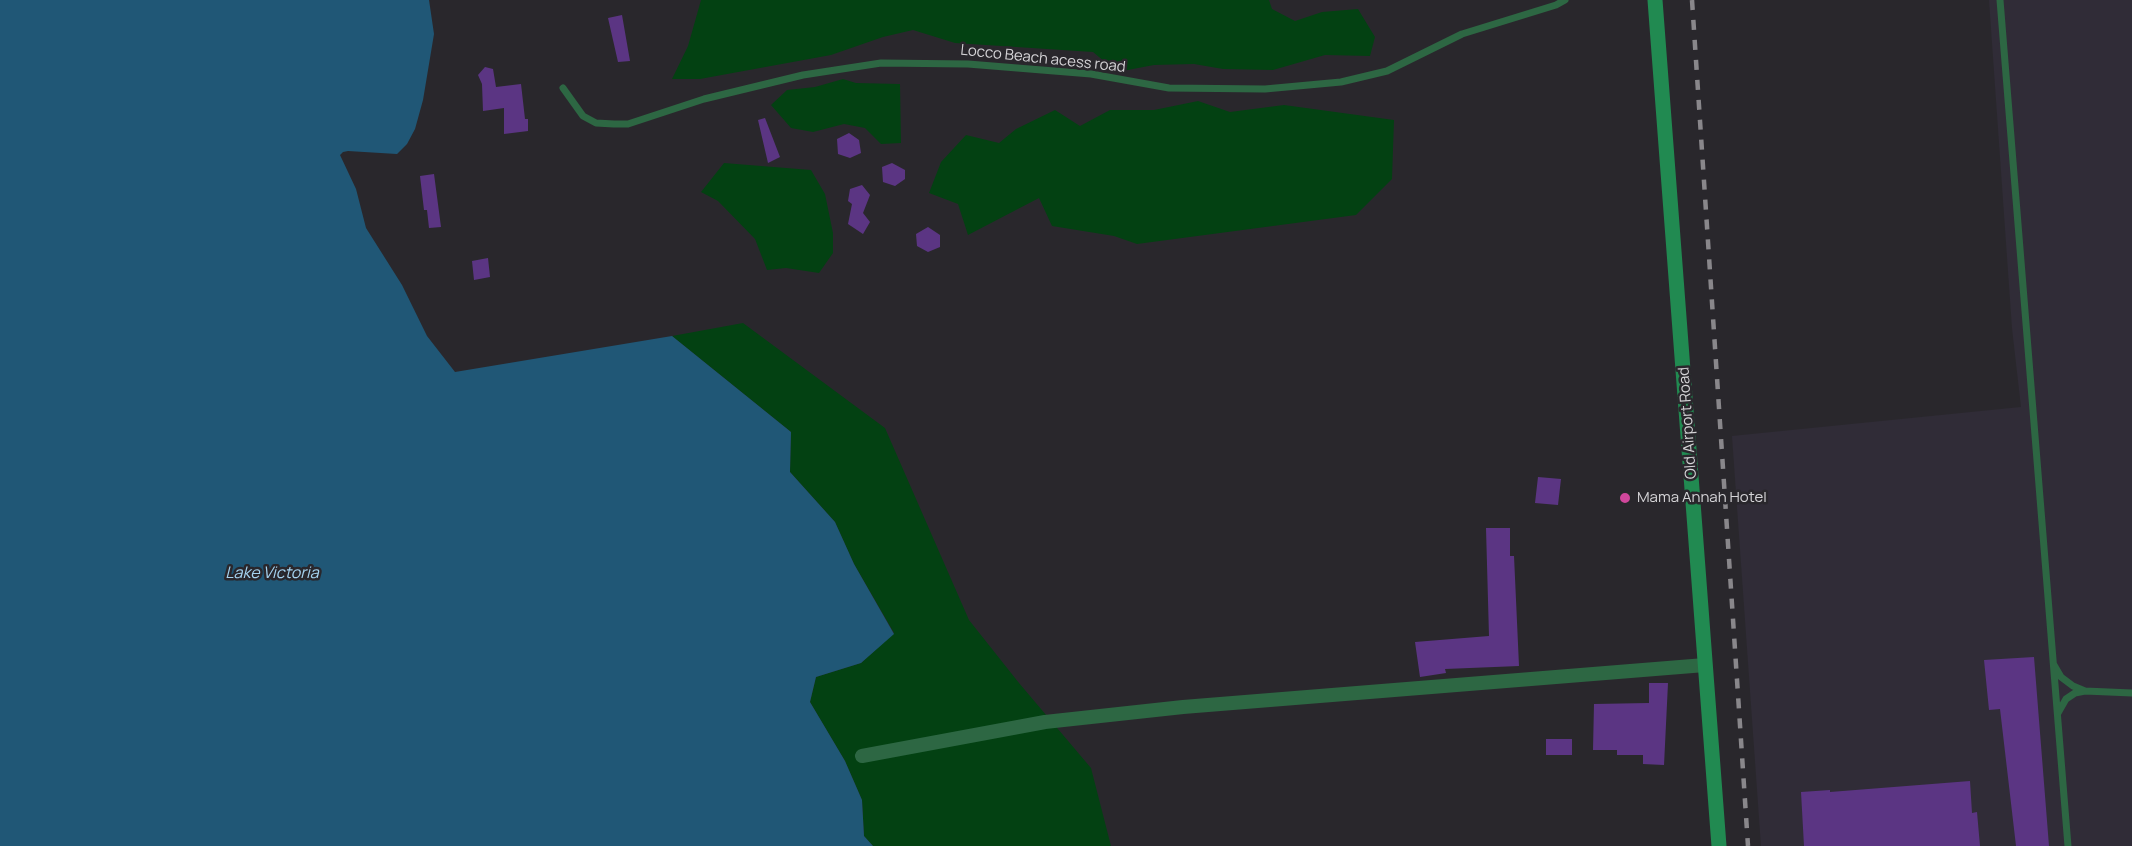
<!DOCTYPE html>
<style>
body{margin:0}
canvas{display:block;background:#29272c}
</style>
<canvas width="2132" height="846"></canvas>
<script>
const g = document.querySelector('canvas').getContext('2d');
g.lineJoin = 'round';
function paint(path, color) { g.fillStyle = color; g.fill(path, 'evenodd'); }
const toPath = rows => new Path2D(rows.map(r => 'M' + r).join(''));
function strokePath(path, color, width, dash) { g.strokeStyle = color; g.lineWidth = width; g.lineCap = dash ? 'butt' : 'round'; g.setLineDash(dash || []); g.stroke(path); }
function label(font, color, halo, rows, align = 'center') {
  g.font = font + ' Manrope,sans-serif'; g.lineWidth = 5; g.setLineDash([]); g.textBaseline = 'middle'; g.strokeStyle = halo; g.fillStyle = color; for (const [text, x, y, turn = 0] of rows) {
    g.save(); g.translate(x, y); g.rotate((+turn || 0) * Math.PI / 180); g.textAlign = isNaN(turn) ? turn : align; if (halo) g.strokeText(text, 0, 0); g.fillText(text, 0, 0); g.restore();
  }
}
paint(toPath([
 [1989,0,2132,0,2132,846,1761,846,1732,436,2021,407,2012,328]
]), '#302c37');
paint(toPath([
 [701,0,1269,0,1272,9,1295,21,1322,12,1358,9,1375,37,1370,56,1325,55,1273,70,1223,69,1194,64,1154,65,1117,72,1093,52,955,43,913,30,883,37,831,55,700,79,672,79,688,46],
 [843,79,856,83,900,84,901,143,881,144,865,128,844,124,813,132,791,128,771,105,787,90,815,87],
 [1198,101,1230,112,1284,105,1394,120,1392,179,1356,215,1137,244,1114,236,1052,226,1039,198,968,235,958,204,929,193,941,162,966,135,999,143,1016,129,1055,110,1080,126,1110,110,1154,110],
 [724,163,811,170,825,194,833,233,833,253,819,273,786,268,767,270,755,239,718,201,701,192],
 [743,323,885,428,969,620,1019,683,1091,768,1111,846,873,846,864,836,862,800,845,761,810,702,816,677,861,663,894,633,854,564,835,522,790,472,791,432,672,336]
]), '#034112');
paint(toPath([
 [0,0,429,0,434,34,423,100,415,129,407,144,397,154,348,151,343,152,340,155,356,189,366,228,402,285,427,336,455,372,672,336,791,432,790,472,835,522,854,564,894,634,861,663,816,677,810,702,845,761,862,800,864,836,873,846,0,846]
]), '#205776');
paint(toPath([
 [622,15,630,61,618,62,608,18],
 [485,67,493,69,496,87,521,84,525,119,528,119,528,131,504,134,504,108,483,111,482,84,478,75],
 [765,118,780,157,768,163,758,120],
 [849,133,859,140,861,153,850,158,838,154,837,139],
 [892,163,905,170,905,179,895,186,883,182,882,167],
 [434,174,441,227,429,228,427,210,424,210,420,176],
 [862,185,870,195,863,213,870,222,863,234,848,224,852,204,848,201,850,189],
 [928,227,940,235,940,247,928,252,917,246,916,234],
 [488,258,490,277,474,280,472,261],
 [1538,477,1561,479,1558,505,1535,503],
 [1486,528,1510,528,1510,556,1514,556,1519,666,1445,669,1446,673,1420,677,1415,642,1489,636],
 [2034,657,2049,846,2016,846,2000,709,1989,710,1984,660],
 [1649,683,1668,683,1664,765,1643,764,1643,755,1617,755,1617,750,1593,750,1594,704,1649,703],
 [1546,739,1572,739,1572,755,1546,755],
 [1970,781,1972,813,1977,812,1980,846,1804,846,1801,792,1830,790,1830,792]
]), '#5b3583');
strokePath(toPath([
 [2000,0,2068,846],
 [563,88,583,116,596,123,614,124,628,124,704,99,803,75,881,63,968,64,1091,74,1169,88,1265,89,1341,82,1387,71,1462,34,1556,5,1565,0],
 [2054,665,2061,677,2073,686,2085,691,2132,693],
 [2058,713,2066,699,2075,693,2085,691]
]), '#2d6743', 7);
strokePath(toPath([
 [862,756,1045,722,1183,707,1705,665]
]), '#2d6743', 14);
strokePath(toPath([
 [1655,0,1719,846]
]), '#218a51', 15);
strokePath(toPath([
 [1692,0,1748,846]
]), '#89878b', 4.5, [10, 10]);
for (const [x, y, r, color] of [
 [1625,498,6,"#d1479c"]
]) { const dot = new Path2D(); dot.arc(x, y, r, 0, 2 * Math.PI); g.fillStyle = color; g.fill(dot); strokePath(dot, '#29272c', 2); }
label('15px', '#d5d4d7', '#29272c', [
 ["Locco Beach acess road",1043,59,6],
 ["Old Airport Road",1688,423,-94]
]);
label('15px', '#d5d4d7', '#29272c', [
 ["Mama Annah Hotel",1637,498]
], 'left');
label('italic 16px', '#a5d3f0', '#29272c', [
 ["Lake Victoria",272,574]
]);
</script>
